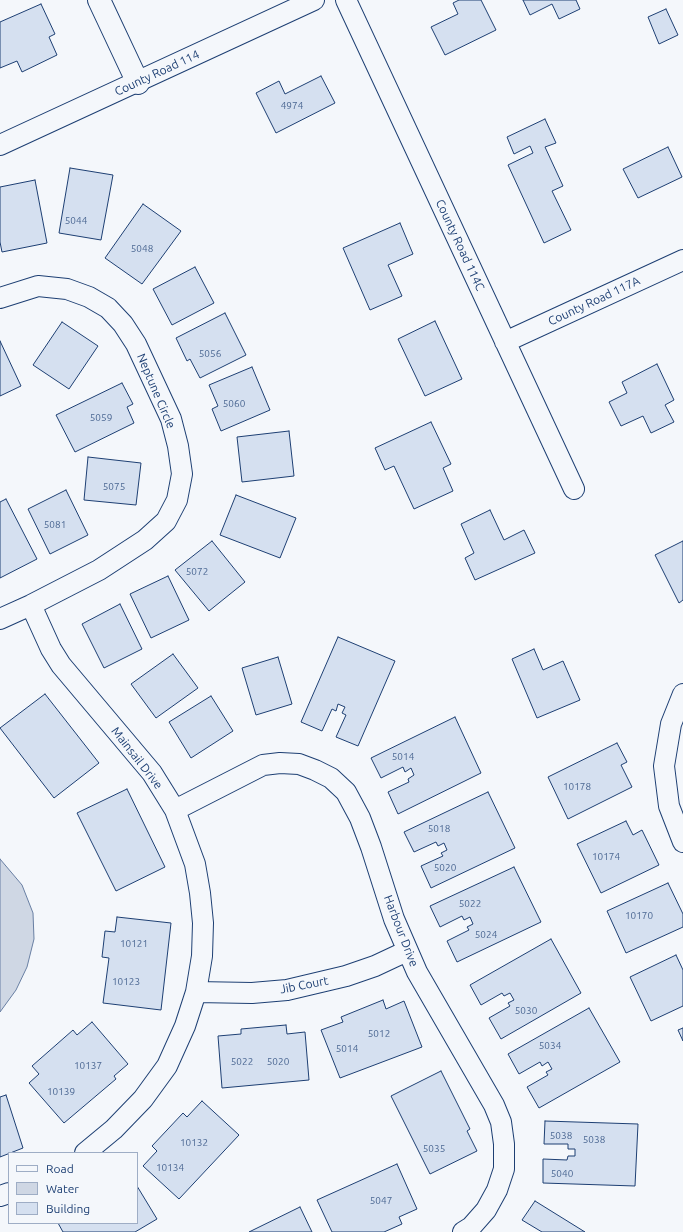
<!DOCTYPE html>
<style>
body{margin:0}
#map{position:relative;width:683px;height:1232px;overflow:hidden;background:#f4f7fb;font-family:Ubuntu,sans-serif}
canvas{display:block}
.legend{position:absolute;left:8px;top:1152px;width:130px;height:72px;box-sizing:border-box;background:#f4f7fb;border:1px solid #9eadc5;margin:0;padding:5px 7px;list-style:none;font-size:12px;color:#1d3f73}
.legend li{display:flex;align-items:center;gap:8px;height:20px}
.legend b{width:20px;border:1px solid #9eadc5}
</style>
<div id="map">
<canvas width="683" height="1232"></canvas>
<ul class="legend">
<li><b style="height:5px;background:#f4f7fb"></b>Road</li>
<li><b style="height:11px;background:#cfd7e4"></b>Water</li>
<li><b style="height:11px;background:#d5e0f0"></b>Building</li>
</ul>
</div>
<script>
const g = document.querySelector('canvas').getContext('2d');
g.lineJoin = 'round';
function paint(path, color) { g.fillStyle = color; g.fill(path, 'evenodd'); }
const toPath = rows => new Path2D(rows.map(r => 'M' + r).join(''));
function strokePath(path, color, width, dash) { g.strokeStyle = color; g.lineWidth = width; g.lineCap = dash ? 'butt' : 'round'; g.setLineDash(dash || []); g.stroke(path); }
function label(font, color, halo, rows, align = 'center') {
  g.font = font + ' Ubuntu,sans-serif'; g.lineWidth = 3; g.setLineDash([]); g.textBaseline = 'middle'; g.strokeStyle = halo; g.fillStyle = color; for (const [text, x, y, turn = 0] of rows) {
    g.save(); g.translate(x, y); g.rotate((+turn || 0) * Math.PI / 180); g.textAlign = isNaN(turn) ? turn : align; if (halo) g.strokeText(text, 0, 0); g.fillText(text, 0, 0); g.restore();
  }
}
const water = toPath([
 [0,859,22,885,33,913,34,939,27,967,16,990,0,1012,0,859]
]);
paint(water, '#cfd7e4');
strokePath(water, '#687fa3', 1);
const building = toPath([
 [459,0,481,0,496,30,445,55,431,27,458,14,453,3,459,0],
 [523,0,576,0,580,9,559,19,552,4,530,15,523,0],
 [41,4,55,34,49,37,57,55,22,72,17,61,0,68,0,22,41,4],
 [666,9,678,35,659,44,648,17,666,9],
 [321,76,335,103,276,133,256,93,279,81,285,94,321,76],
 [545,119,556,143,545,147,563,186,552,191,571,230,544,243,508,165,533,153,530,146,514,154,507,137,545,119],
 [668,147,682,177,638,198,623,169,668,147],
 [70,168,113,175,101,240,59,233,70,168],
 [35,180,47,243,2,252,0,242,0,187,35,180],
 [143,204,181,231,142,284,105,258,143,204],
 [400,223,413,254,388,265,402,296,370,310,343,248,400,223],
 [195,267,214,303,172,325,153,289,195,267],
 [225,313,246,355,200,378,190,359,187,361,176,338,225,313],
 [435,321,462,379,425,396,398,339,435,321],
 [62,322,98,346,69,389,33,365,62,322],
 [0,341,21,386,0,396,0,341],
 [657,364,674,400,665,405,674,422,651,433,643,416,621,426,609,402,627,393,622,382,657,364],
 [252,367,270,410,221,431,212,409,218,406,209,385,252,367],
 [122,383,133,404,127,407,134,423,75,452,56,415,122,383],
 [431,422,451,464,443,468,453,491,414,509,394,466,385,470,375,448,431,422],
 [289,431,294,476,242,482,237,437,289,431],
 [88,457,141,463,136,505,84,500,88,457],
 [66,490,88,535,50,554,28,509,66,490],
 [236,495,296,518,280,558,220,535,236,495],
 [6,499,37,559,0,578,0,502,6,499],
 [490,510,504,540,524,530,535,553,475,580,465,558,474,553,461,524,490,510],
 [212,541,245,582,209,611,175,570,212,541],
 [683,541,683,600,679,603,655,555,683,541],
 [168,576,189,620,151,638,130,594,168,576],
 [120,604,142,649,104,668,82,624,120,604],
 [338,637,395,661,358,746,336,737,346,715,342,713,345,707,338,704,336,711,332,709,322,731,301,722,338,637],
 [534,649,543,670,563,661,580,700,537,718,512,659,534,649],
 [173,654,198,688,156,718,131,684,173,654],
 [278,657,292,704,256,715,242,668,278,657],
 [45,694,99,763,54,798,0,728,45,694],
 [211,696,233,731,191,758,169,722,211,696],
 [455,717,481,773,398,814,388,792,409,782,408,779,414,775,411,768,405,772,403,767,381,778,371,758,455,717],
 [617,743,627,762,621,765,632,787,568,819,548,777,617,743],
 [127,789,165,867,116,891,77,813,127,789],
 [488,792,515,848,431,888,421,866,443,856,441,853,447,850,444,843,438,846,436,842,414,852,404,832,488,792],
 [626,821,633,835,642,830,659,865,601,893,577,844,626,821],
 [514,867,541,922,457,962,447,941,469,930,467,927,473,924,470,917,464,920,462,916,440,927,430,906,514,867],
 [668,883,683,914,683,927,626,953,607,911,668,883],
 [117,917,171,923,161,1010,103,1003,109,958,102,957,105,931,115,932,117,917],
 [551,939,581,993,501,1039,489,1018,510,1006,508,1003,514,1000,510,993,504,996,502,993,481,1005,470,985,551,939],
 [676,955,683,970,683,1006,651,1021,630,977,676,955],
 [383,1000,386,1009,404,1001,422,1047,340,1078,321,1030,343,1022,341,1017,383,1000],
 [589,1008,620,1062,539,1108,527,1087,548,1075,546,1072,552,1069,548,1062,542,1066,540,1062,519,1074,508,1054,589,1008],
 [92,1022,128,1064,114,1076,116,1079,64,1123,29,1083,39,1074,32,1066,73,1030,77,1035,92,1022],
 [286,1025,287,1034,305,1032,309,1080,222,1088,218,1036,241,1034,241,1029,286,1025],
 [683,1028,683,1041,678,1030,683,1028],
 [441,1071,470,1129,467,1131,477,1151,430,1174,391,1096,441,1071],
 [6,1095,23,1148,0,1157,0,1097,6,1095],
 [202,1101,239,1135,179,1199,143,1166,157,1151,152,1146,183,1113,187,1117,202,1101],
 [545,1121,638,1124,635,1186,543,1183,543,1159,567,1160,568,1156,575,1156,575,1149,568,1149,568,1144,544,1144,545,1121],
 [397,1164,417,1209,399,1217,402,1224,384,1232,332,1232,317,1200,397,1164],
 [137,1186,157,1219,135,1232,63,1232,58,1223,137,1223,137,1186],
 [535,1201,585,1232,542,1232,522,1220,535,1201],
 [300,1207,312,1232,249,1232,300,1207]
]);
paint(building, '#d5e0f0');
strokePath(building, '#1d3f73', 1);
const street = toPath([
 [346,0,574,489],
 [0,145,314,0],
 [0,298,38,286,67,289,89,297,108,308,123,324,136,344,171,419,178,446,182,474,177,500,166,521,145,540,99,570,31,605,0,619],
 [505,342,683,260],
 [31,605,51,649,61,665,152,773,175,810,195,864,200,893,203,923,202,956,196,992,185,1026,167,1066,143,1099,114,1129,85,1153],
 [683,694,671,724,664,766,669,806,683,842],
 [175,810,263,765,280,763,299,764,315,770,331,778,346,792,360,818,371,847,394,919,417,972,494,1105,501,1122,504,1144,504,1169,497,1190,486,1210,471,1227,463,1232],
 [196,992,252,993,287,990,346,976,375,966,407,951],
 [0,1196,9,1193]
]);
const secondary = toPath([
 [99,0,138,83]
]);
strokePath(street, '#1d3f73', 22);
strokePath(secondary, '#1d3f73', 24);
strokePath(street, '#f4f7fb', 20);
strokePath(secondary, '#f4f7fb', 22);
label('10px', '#4b6792', null, [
 ["4974",292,106],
 ["5044",76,221],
 ["5048",142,249],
 ["5056",210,354],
 ["5060",234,404],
 ["5059",101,418],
 ["5075",114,487],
 ["5081",55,525],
 ["5072",197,572],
 ["5014",403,757],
 ["10178",577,787],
 ["5018",439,829],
 ["10174",606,857],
 ["5020",445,868],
 ["5022",470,904],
 ["10170",639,916],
 ["5024",486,935],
 ["10121",134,944],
 ["10123",126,982],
 ["5030",526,1011],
 ["5012",379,1034],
 ["5034",550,1046],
 ["5014",347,1049],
 ["5022",242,1062],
 ["5020",278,1062],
 ["10137",88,1066],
 ["10139",61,1092],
 ["5038",561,1136],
 ["5038",594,1140],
 ["10132",194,1143],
 ["5035",434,1149],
 ["10134",170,1168],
 ["5040",562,1174],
 ["5047",381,1201]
]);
label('12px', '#1d3f73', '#f4f7fb', [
 ["County Road 114",157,73,-25],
 ["County Road 114C",460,245,65],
 ["County Road 117A",594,301,-25],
 ["Neptune Circle",156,391,67],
 ["Mainsail Drive",137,758,52],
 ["Harbour Drive",401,931,69],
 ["Jib Court",304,985,-11]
]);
</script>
